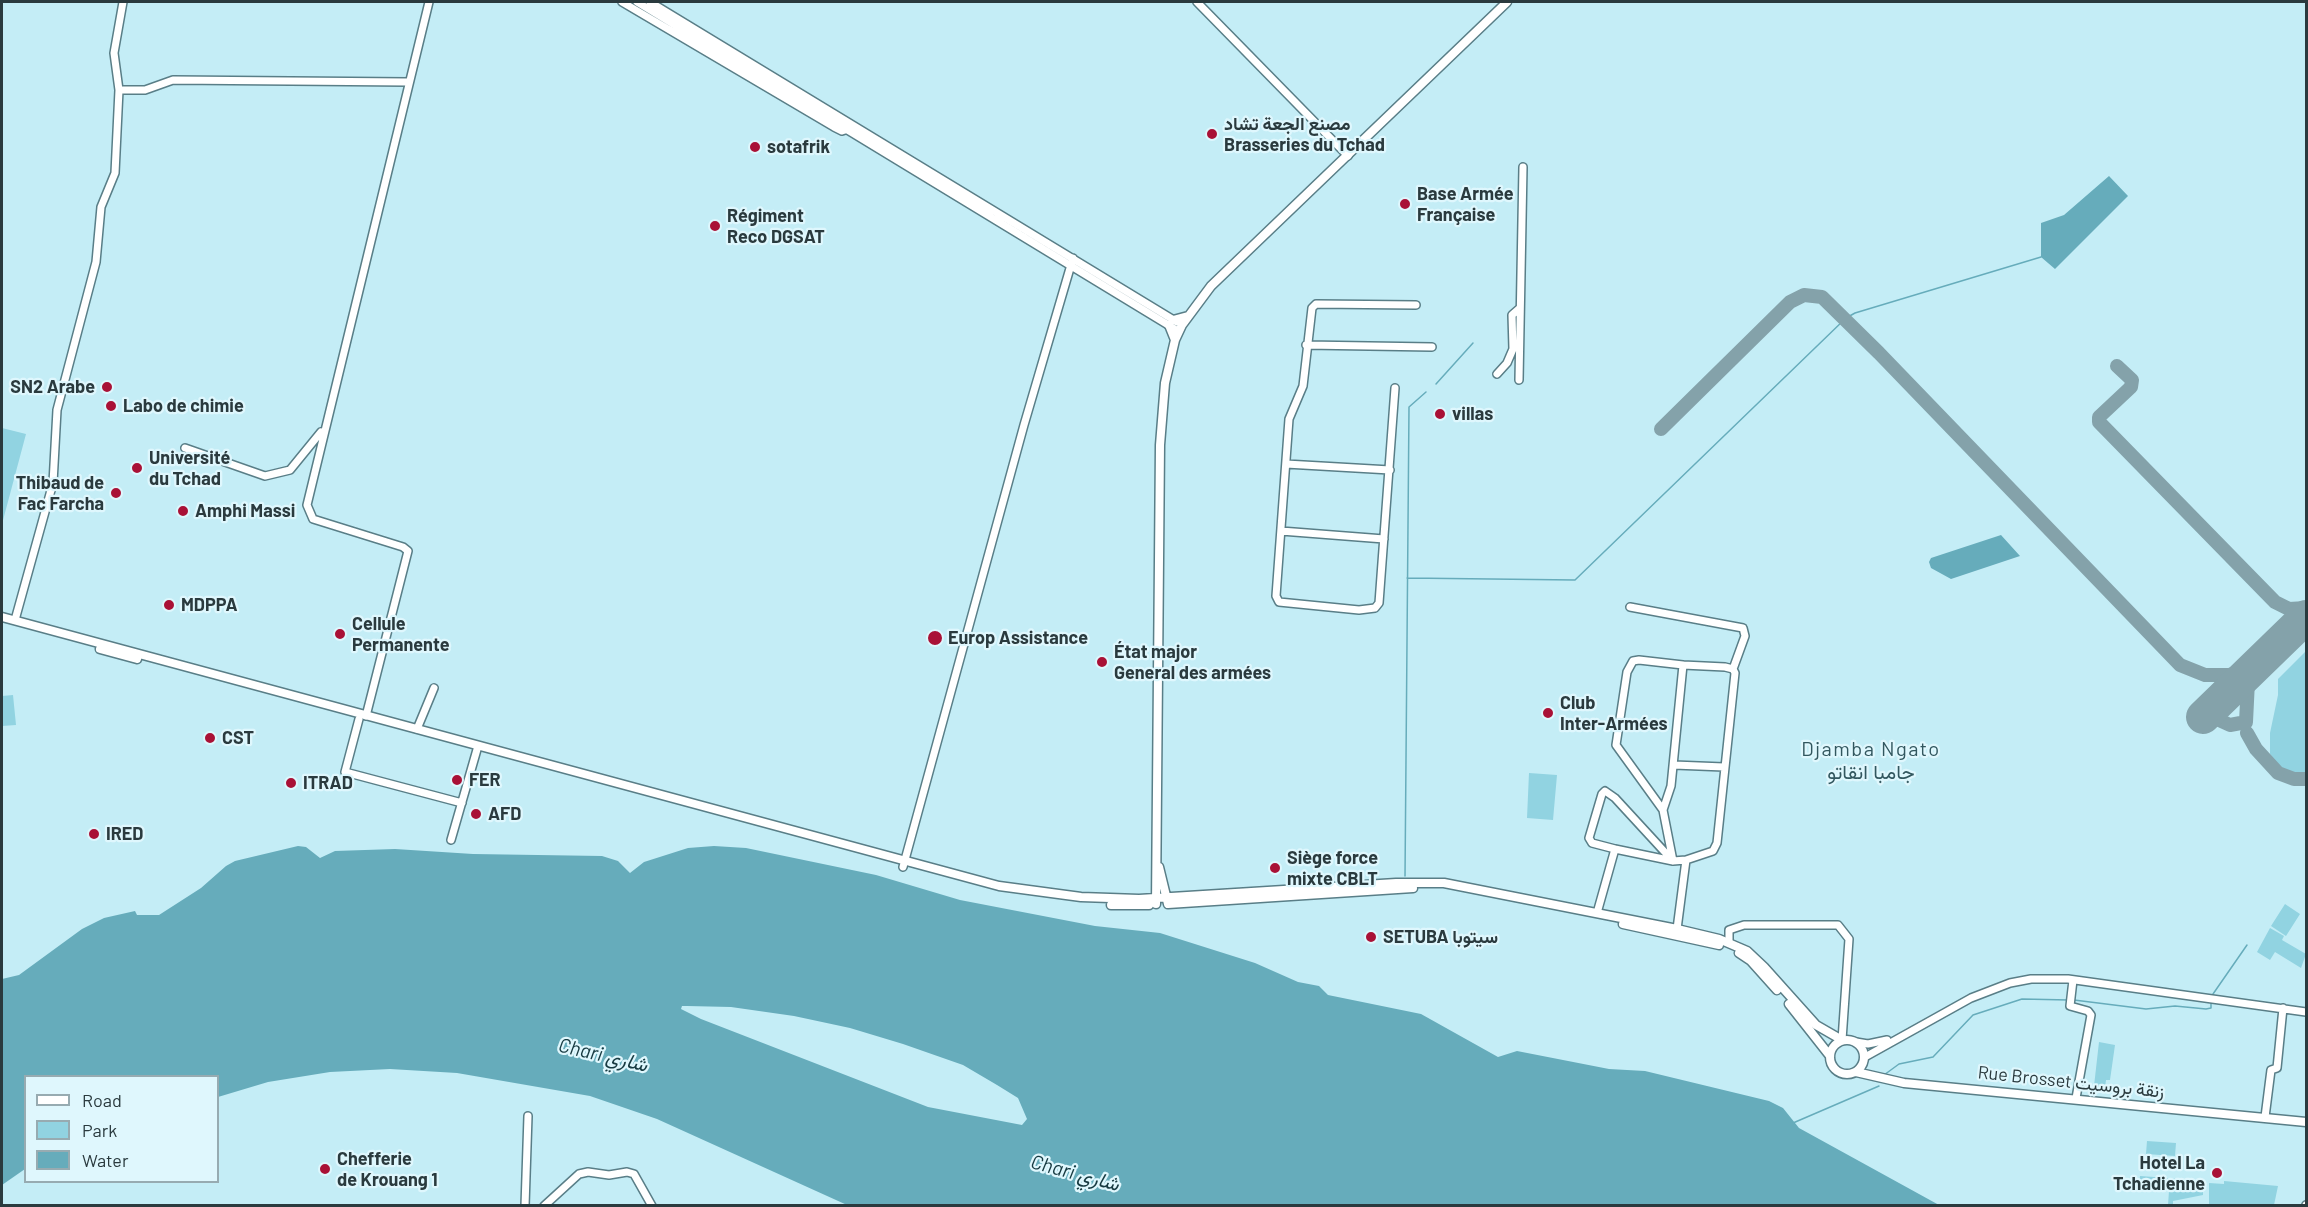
<!DOCTYPE html>
<meta charset="utf-8">
<style>
body{margin:0}
#map{position:relative;width:2308px;height:1207px;overflow:hidden;background:#c4edf6;font-family:Barlow,sans-serif}
canvas{display:block}
.frame{position:absolute;inset:0;border:3px solid #2a3a3e;pointer-events:none}
.legend{position:absolute;left:24px;top:1075px;width:195px;height:108px;box-sizing:border-box;background:#dff7fd;border:2px solid #97abb1;margin:0;padding:8px 10px;list-style:none;font-size:18px;color:#2a3a3e}
.legend li{display:flex;align-items:center;gap:12px;height:30px}
.legend b{width:30px;border:2px solid #97abb1}
</style>
<div id="map">
<canvas width="2308" height="1207"></canvas>
<div class="frame"></div>
<ul class="legend">
<li><b style="height:8px;background:#fff"></b>Road</li>
<li><b style="height:16px;background:#91d3e1"></b>Park</li>
<li><b style="height:16px;background:#66acbb"></b>Water</li>
</ul>
</div>
<script>
const g = document.querySelector('canvas').getContext('2d');
g.lineJoin = 'round';
function paint(path, color) { g.fillStyle = color; g.fill(path, 'evenodd'); }
const toPath = rows => new Path2D(rows.map(r => 'M' + r).join(''));
function strokePath(path, color, width, dash) { g.strokeStyle = color; g.lineWidth = width; g.lineCap = dash ? 'butt' : 'round'; g.setLineDash(dash || []); g.stroke(path); }
function label(font, color, halo, rows, align = 'center') {
  g.font = font + ' Barlow,Vazirmatn,sans-serif'; g.lineWidth = 4.5; g.setLineDash([]); g.textBaseline = 'middle'; g.strokeStyle = halo; g.fillStyle = color; for (const [text, x, y, turn = 0] of rows) {
    g.save(); g.translate(x, y); g.rotate((+turn || 0) * Math.PI / 180); g.textAlign = isNaN(turn) ? turn : align; if (halo) g.strokeText(text, 0, 0); g.fillText(text, 0, 0); g.restore();
  }
}
paint(toPath([
 [2,428,26,434,2,524],
 [2306,651,2306,773,2296,776,2280,768,2270,754,2270,733,2278,695,2278,679],
 [13,695,16,725,2,726,2,696],
 [1529,773,1557,775,1553,820,1527,818],
 [2285,904,2300,914,2286,936,2271,926],
 [2270,928,2284,936,2282,940,2306,954,2301,968,2275,952,2270,960,2257,952],
 [2099,1042,2115,1045,2110,1080,2106,1080,2105,1088,2094,1086],
 [2147,1141,2176,1143,2175,1156,2146,1154],
 [2140,1176,2195,1180,2203,1182,2203,1195,2173,1201,2173,1205,2168,1205,2169,1191,2139,1186],
 [2224,1181,2278,1186,2274,1205,2209,1205,2209,1183,2224,1184]
]), '#91d3e1');
paint(toPath([
 [2109,176,2128,196,2055,269,2041,257,2041,223,2064,215],
 [2001,535,2020,556,1951,579,1931,568,1929,562,1931,558],
 [298,846,306,847,320,858,335,851,395,849,473,854,602,856,618,861,630,873,644,862,688,848,714,846,746,848,876,875,960,900,1095,926,1160,933,1255,963,1298,982,1319,986,1328,995,1421,1014,1498,1057,1517,1051,1609,1069,1645,1071,1769,1101,1783,1108,1799,1128,1939,1205,847,1205,657,1119,590,1096,457,1073,390,1069,330,1072,268,1082,218,1097,218,1076,26,1076,25,1169,2,1185,2,979,19,975,82,929,104,918,135,911,137,915,159,915,201,888,226,866,235,861],
 [687,1006,731,1007,794,1016,850,1028,903,1044,963,1065,997,1085,1018,1098,1027,1119,1022,1125,928,1107,701,1019,681,1009,682,1006]
]), '#66acbb');
strokePath(toPath([
 [1436,384,1473,343],
 [1407,578,1575,580,1846,318,1855,313,2041,257],
 [1405,876,1409,407,1426,392],
 [2213,994,2247,945],
 [2074,1000,2146,1009,2175,1006,2206,1009,2211,1008,2211,1003],
 [1884,1075,1899,1064,1933,1057,1973,1015,2022,999,2069,1000],
 [1793,1123,1879,1086]
]), '#66acbb', 1.5);
strokePath(toPath([
 [2117,366,2132,380,2131,387,2099,417,2099,422,2275,602,2289,609,2306,608],
 [1661,429,1790,302,1804,295,1822,297,1879,353,2180,665,2205,675,2229,675,2240,672,2263,658,2248,681,2246,722,2230,725,2219,720,2212,708,2212,696,2226,681,2241,680],
 [2247,733,2256,749,2278,773,2294,779,2306,779]
]), '#84a2aa', 14);
strokePath(toPath([
 [2203,717,2306,617]
]), '#84a2aa', 34);
const minor = toPath([
 [622,2,834,127,842,131,848,129],
 [637,2,1178,331],
 [650,2,1177,322],
 [1197,2,1348,156],
 [119,90,145,90,173,80,408,82],
 [1306,345,1432,347],
 [1497,374,1507,363,1513,349,1512,315,1520,308],
 [1519,380,1523,167],
 [1395,388,1379,603,1375,608,1359,610,1279,602,1276,596,1289,419,1303,386,1312,308,1316,304,1416,305],
 [185,448,265,476,290,470,321,432],
 [1286,464,1390,470],
 [1281,531,1384,539],
 [1630,607,1743,628,1745,636,1733,669],
 [15,620,53,483,57,410,96,262,101,207,115,173,119,90,114,53,123,2],
 [1683,665,1725,667,1733,669,1735,673,1717,843,1713,851,1686,860],
 [366,716,408,551,403,547,313,519,307,505,429,2],
 [359,719,345,772,462,803],
 [417,729,434,688],
 [1674,765,1724,767],
 [1663,810,1671,786,1683,665,1639,660,1633,661,1627,672,1616,745,1663,810,1673,861,1686,860,1677,929],
 [451,840,478,746],
 [1615,849,1592,843,1589,838,1602,794,1605,791,1615,798,1673,861],
 [903,867,1024,425,1073,258],
 [1597,913,1615,849,1673,861],
 [1729,942,1729,930,1744,925,1838,925,1849,939,1842,1040],
 [2073,980,2070,1006,2088,1011,2091,1015,2076,1098],
 [1856,1042,1868,1044,1887,1040],
 [1865,1057,1971,998,2010,983,2031,979,2068,979,2306,1012],
 [2265,1117,2271,1070,2277,1068,2283,1008],
 [525,1206,528,1116],
 [544,1206,579,1174,588,1172,609,1175,627,1172,634,1174,652,1206],
 [2306,1206,2306,1205]
]);
const major = toPath([
 [1173,320,1188,316],
 [1169,325,1175,340],
 [2,617,999,886,1081,897,1139,899,1396,883,1444,883,1677,929,1719,939,1747,951,1764,967,1816,1025,1842,1040],
 [100,649,137,659],
 [1159,867,1168,904],
 [1156,904,1160,445,1165,383,1175,340,1182,325,1211,286,1507,2],
 [1168,904,1413,888],
 [1111,905,1149,905],
 [1623,924,1719,945],
 [1739,953,1751,961,1777,990],
 [1789,1004,1830,1056],
 '1830 1057a17 17 0 1 1 34 0a17 17 0 1 1-34 0Z',
 [1856,1072,1904,1083,2306,1122]
]);
strokePath(minor, '#597e87', 10);
strokePath(major, '#597e87', 11);
strokePath(minor, '#fff', 7);
strokePath(major, '#fff', 8);
for (const [x, y, r, color] of [
 [1212,134,6,"#a91136"],
 [755,147,6,"#a91136"],
 [1405,204,6,"#a91136"],
 [715,226,6,"#a91136"],
 [107,387,6,"#a91136"],
 [111,406,6,"#a91136"],
 [1440,414,6,"#a91136"],
 [137,468,6,"#a91136"],
 [116,493,6,"#a91136"],
 [183,511,6,"#a91136"],
 [169,605,6,"#a91136"],
 [340,634,6,"#a91136"],
 [935,638,8,"#a91136"],
 [1102,662,6,"#a91136"],
 [1548,713,6,"#a91136"],
 [210,738,6,"#a91136"],
 [457,780,6,"#a91136"],
 [291,783,6,"#a91136"],
 [476,814,6,"#a91136"],
 [94,834,6,"#a91136"],
 [1275,868,6,"#a91136"],
 [1371,937,6,"#a91136"],
 [325,1169,6,"#a91136"],
 [2217,1173,6,"#a91136"]
]) { const dot = new Path2D(); dot.arc(x, y, r, 0, 2 * Math.PI); g.fillStyle = color; g.fill(dot); strokePath(dot, '#dff7fd', 2); }
label('bold 18px', '#2a3a3e', '#dff7fd', [
 ["مصنع الجعة تشاد",1224,124],
 ["Brasseries du Tchad",1224,145],
 ["sotafrik",767,147],
 ["Base Armée",1417,194],
 ["Française",1417,215],
 ["Régiment",727,216],
 ["Reco DGSAT",727,237],
 ["SN2 Arabe",95,387,"right"],
 ["Labo de chimie",123,406],
 ["villas",1452,414],
 ["Université",149,458],
 ["du Tchad",149,479],
 ["Thibaud de",104,483,"right"],
 ["Fac Farcha",104,504,"right"],
 ["Amphi Massi",195,511],
 ["MDPPA",181,605],
 ["Cellule",352,624],
 ["Permanente",352,645],
 ["Europ Assistance",948,638],
 ["État major",1114,652],
 ["General des armées",1114,673],
 ["Club",1560,703],
 ["Inter-Armées",1560,724],
 ["CST",222,738],
 ["FER",469,780],
 ["ITRAD",303,783],
 ["AFD",488,814],
 ["IRED",106,834],
 ["Siège force",1287,858],
 ["mixte CBLT",1287,879],
 ["SETUBA سيتوبا",1383,937],
 ["Chefferie",337,1159],
 ["de Krouang 1",337,1180],
 ["Hotel La",2205,1163,"right"],
 ["Tchadienne",2205,1184,"right"]
], 'left');
label('18px', '#2a3a3e', '#dff7fd', [
 ["Rue Brosset زنقة بروسيت",2071,1082,6]
]);
g.letterSpacing = '1.5px';
label('20px', '#32575f', '#dff7fd', [
 ["Djamba Ngato",1871,749],
 ["جامبا انقاتو",1871,772]
]);
g.letterSpacing = '0px';
label('italic 20px', '#173a41', '#dff7fd', [
 ["Chari شاري",603,1055,13],
 ["Chari شاري",1075,1173,15]
]);
</script>
